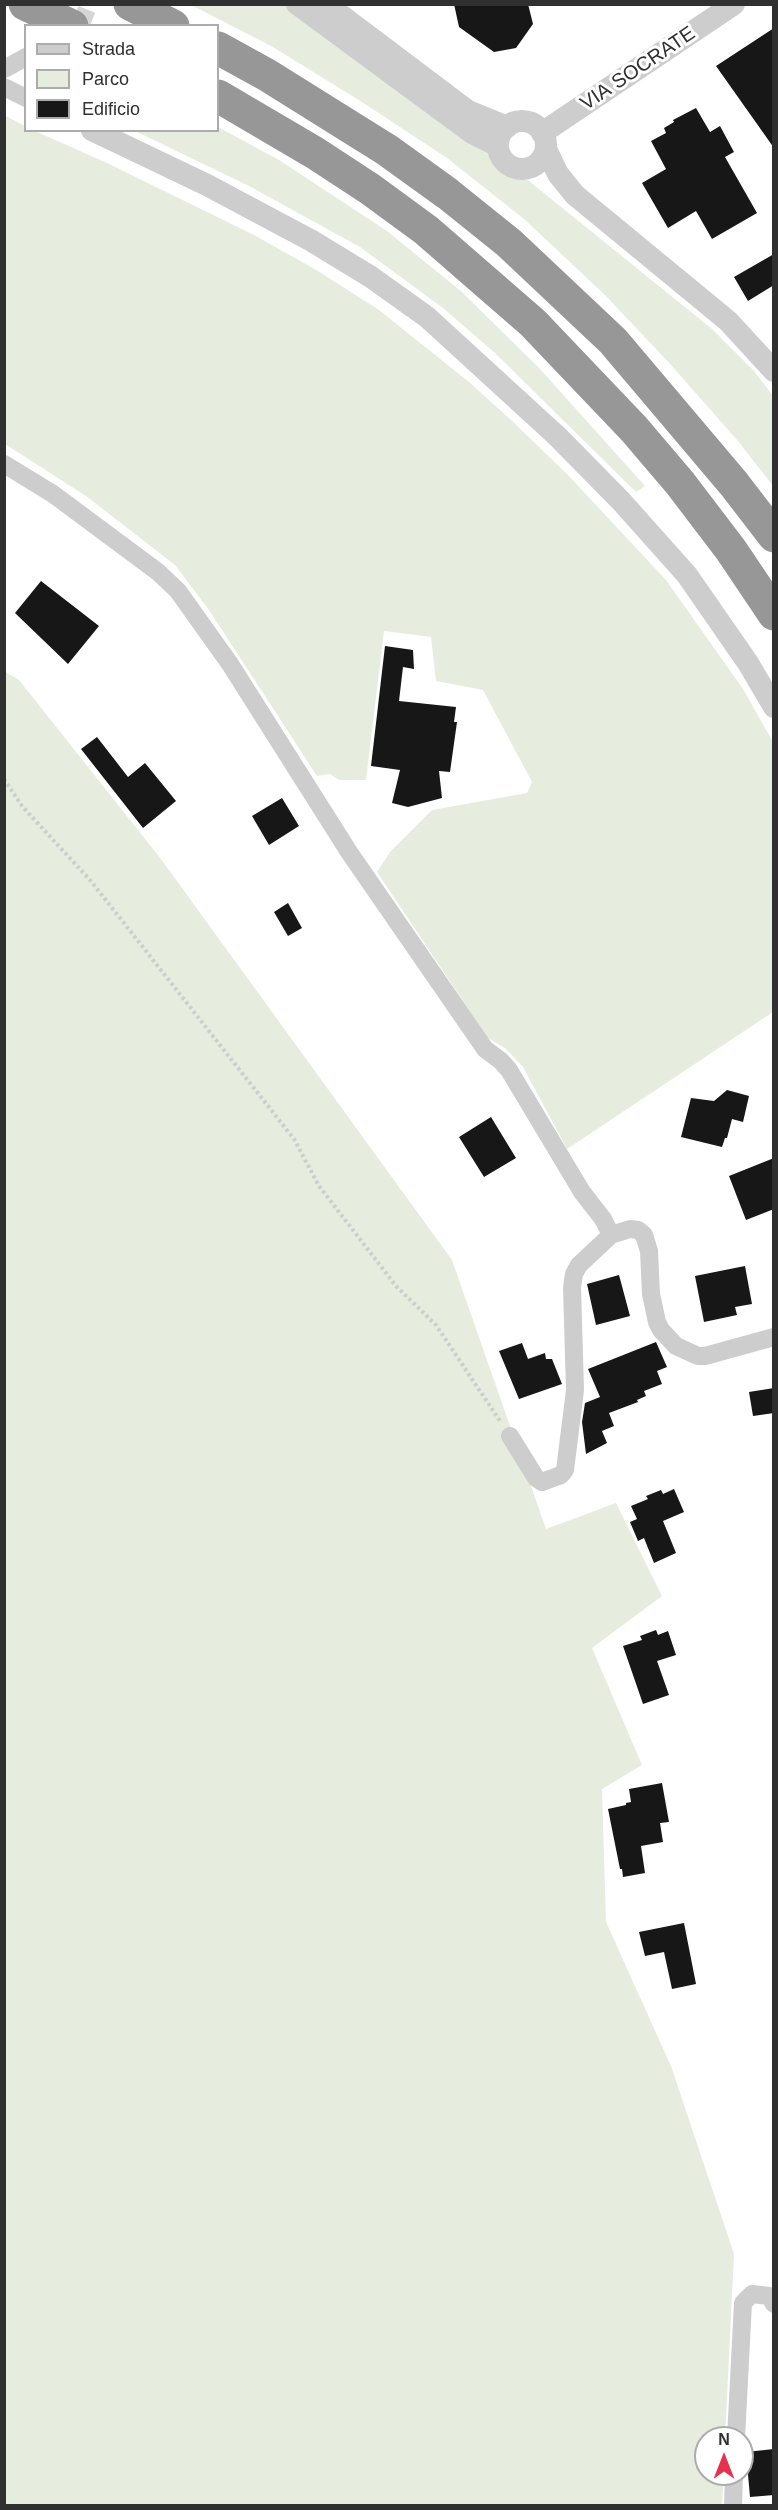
<!DOCTYPE html>
<style>
body{margin:0}
#map{position:relative;width:778px;height:2510px;overflow:hidden;background:#fff;font-family:Helvetica,sans-serif}
canvas{display:block}
.frame{position:absolute;inset:0;border:6px solid #303030;pointer-events:none}
.legend{position:absolute;left:24px;top:24px;width:195px;height:108px;box-sizing:border-box;background:#fff;border:2px solid #acacac;margin:0;padding:8px 10px;list-style:none;font-size:18px;color:#303030}
.legend li{display:flex;align-items:center;gap:12px;height:30px}
.legend b{width:30px;border:2px solid #acacac}
.north{position:absolute;left:694px;top:2426px;width:60px;height:60px;box-sizing:border-box;background:#fff;border:2px solid #acacac;border-radius:50%;rotate:0deg;font-size:16px;font-weight:700;line-height:24px;text-align:center;color:#303030}
.north::after{content:'';display:block;margin:auto;width:21px;height:27px;background:#e5334e;clip-path:polygon(50% 0,100% 100%,50% 72%,0 100%)}
</style>
<div id="map">
<canvas width="778" height="2510"></canvas>
<div class="frame"></div>
<ul class="legend">
<li><b style="height:8px;background:#cdcdcd"></b>Strada</li>
<li><b style="height:16px;background:#e7edde"></b>Parco</li>
<li><b style="height:16px;background:#171717"></b>Edificio</li>
</ul>
<div class="north">N</div>
</div>
<script>
const g = document.querySelector('canvas').getContext('2d');
g.lineJoin = 'round';
function paint(path, color) { g.fillStyle = color; g.fill(path, 'evenodd'); }
const toPath = rows => new Path2D(rows.map(r => 'M' + r).join(''));
function strokePath(path, color, width, dash) { g.strokeStyle = color; g.lineWidth = width; g.lineCap = dash ? 'butt' : 'round'; g.setLineDash(dash || []); g.stroke(path); }
function label(font, color, halo, rows, align = 'center') {
  g.font = font + ' Helvetica,sans-serif'; g.lineWidth = 6; g.setLineDash([]); g.textBaseline = 'middle'; g.strokeStyle = halo; g.fillStyle = color; for (const [text, x, y, turn = 0] of rows) {
    g.save(); g.translate(x, y); g.rotate((+turn || 0) * Math.PI / 180); g.textAlign = isNaN(turn) ? turn : align; if (halo) g.strokeText(text, 0, 0); g.fillText(text, 0, 0); g.restore();
  }
}
paint(toPath([
 [191,5,285,5,467,138,486,149,506,171,529,181,712,329,754,371,773,396,773,486,738,441,671,365,605,295,524,219,447,158,365,104,273,47],
 [4,115,25,126,26,130,35,131,107,163,254,235,318,271,379,310,469,382,510,419,567,474,666,580,743,689,773,742,773,1012,567,1149,523,1067,506,1049,487,1037,377,872,390,852,432,810,527,793,532,782,483,690,436,681,431,637,384,631,366,780,339,780,330,774,317,776,209,610,175,565,86,496,5,444],
 [218,127,279,160,387,231,462,292,540,369,645,486,636,492,495,353,443,308,360,247,249,186,135,131,218,130],
 [4,671,19,680,161,859,452,1260,546,1529,616,1503,662,1596,592,1648,642,1765,602,1789,606,1922,671,2066,734,2254,725,2438,706,2438,706,2474,724,2474,722,2505,5,2505]
]), '#e7edde');
paint(toPath([
 [454,4,528,4,533,24,516,48,494,52,459,27],
 [774,28,774,148,716,66],
 [696,108,710,132,720,126,734,152,725,157,757,213,712,239,696,211,668,228,642,183,666,169,651,141,666,133,664,128,674,122,673,120],
 [774,254,774,285,748,301,734,277],
 [41,581,99,626,68,664,15,613],
 [385,646,413,650,414,669,403,667,399,701,456,707,454,722,457,722,450,772,439,771,442,798,408,807,392,803,400,770,371,766],
 [97,737,128,777,145,763,176,801,143,828,81,749],
 [282,798,299,826,269,845,252,816],
 [288,903,302,928,288,936,274,912],
 [727,1090,749,1096,743,1122,732,1119,727,1138,725,1138,722,1147,681,1137,691,1098,714,1101],
 [491,1117,516,1158,484,1177,459,1137],
 [774,1158,774,1209,746,1220,729,1176],
 [745,1266,752,1304,735,1307,737,1315,704,1322,695,1276],
 [619,1275,630,1316,596,1325,587,1284],
 [656,1342,667,1367,657,1371,662,1384,644,1391,646,1396,637,1400,638,1402,609,1413,614,1426,602,1431,607,1443,586,1454,582,1422,585,1403,600,1397,588,1369],
 [522,1343,528,1359,545,1353,546,1359,552,1359,562,1384,519,1399,499,1351],
 [774,1388,774,1413,753,1416,749,1392],
 [674,1489,684,1512,663,1521,676,1553,654,1563,644,1538,638,1541,630,1522,637,1519,631,1506,648,1499,646,1496,661,1490,663,1494],
 [656,1630,658,1635,668,1631,676,1655,657,1661,669,1695,643,1704,623,1646,642,1640,640,1636],
 [662,1783,669,1822,660,1823,663,1842,641,1846,645,1873,623,1877,622,1869,620,1869,608,1809,626,1805,626,1803,631,1802,629,1789],
 [684,1923,696,1984,672,1989,664,1952,645,1956,639,1932],
 [774,2449,774,2495,750,2497,746,2452]
]), '#171717');
strokePath(toPath([
 [80,26,89,4]
]), '#d6d6d6', 18, [18, 9]);
strokePath(toPath([
 [4,779,22,806,90,880,294,1139,319,1186,396,1286,436,1325,500,1421]
]), '#cdcdcd', 4, [3, 3]);
strokePath(toPath([
 [4,69,26,57],
 [4,87,26,98],
 [4,464,53,494,158,572,178,591,230,664,349,852,485,1049,501,1061,509,1070,582,1192,603,1219,611,1235],
 [510,1436,536,1478,542,1482,561,1475,565,1470,575,1390,572,1287,574,1274,579,1265,611,1235,630,1229,638,1230,644,1235,649,1251,651,1294,657,1322,661,1330,676,1346,698,1356,705,1356,774,1337],
 [736,2438,743,2303,752,2294,769,2296,774,2304],
 [733,2506,734,2474]
]), '#cdcdcd', 18);
strokePath(toPath([
 [297,4,472,133,498,146],
 [326,4,468,111,507,127],
 '498 145a24 24 0 1 1 48 0a24 24 0 1 1-48 0Z',
 [92,130,207,185,312,241,371,277,427,317,557,436,621,501,687,575,748,663,774,707],
 [542,133,734,4],
 [546,149,558,174,575,195,728,321,774,371]
]), '#cdcdcd', 22);
strokePath(toPath([
 [25,4,72,26],
 [130,4,173,26],
 [218,48,267,75,387,150,448,194,509,243,613,341,734,484,774,536],
 [218,96,315,153,370,189,426,230,533,323,634,429,680,483,731,550,774,614]
]), '#979797', 33);
label('20px', '#303030', '#fff', [
 ["VIA SOCRATE",638,69,-34]
]);
</script>
